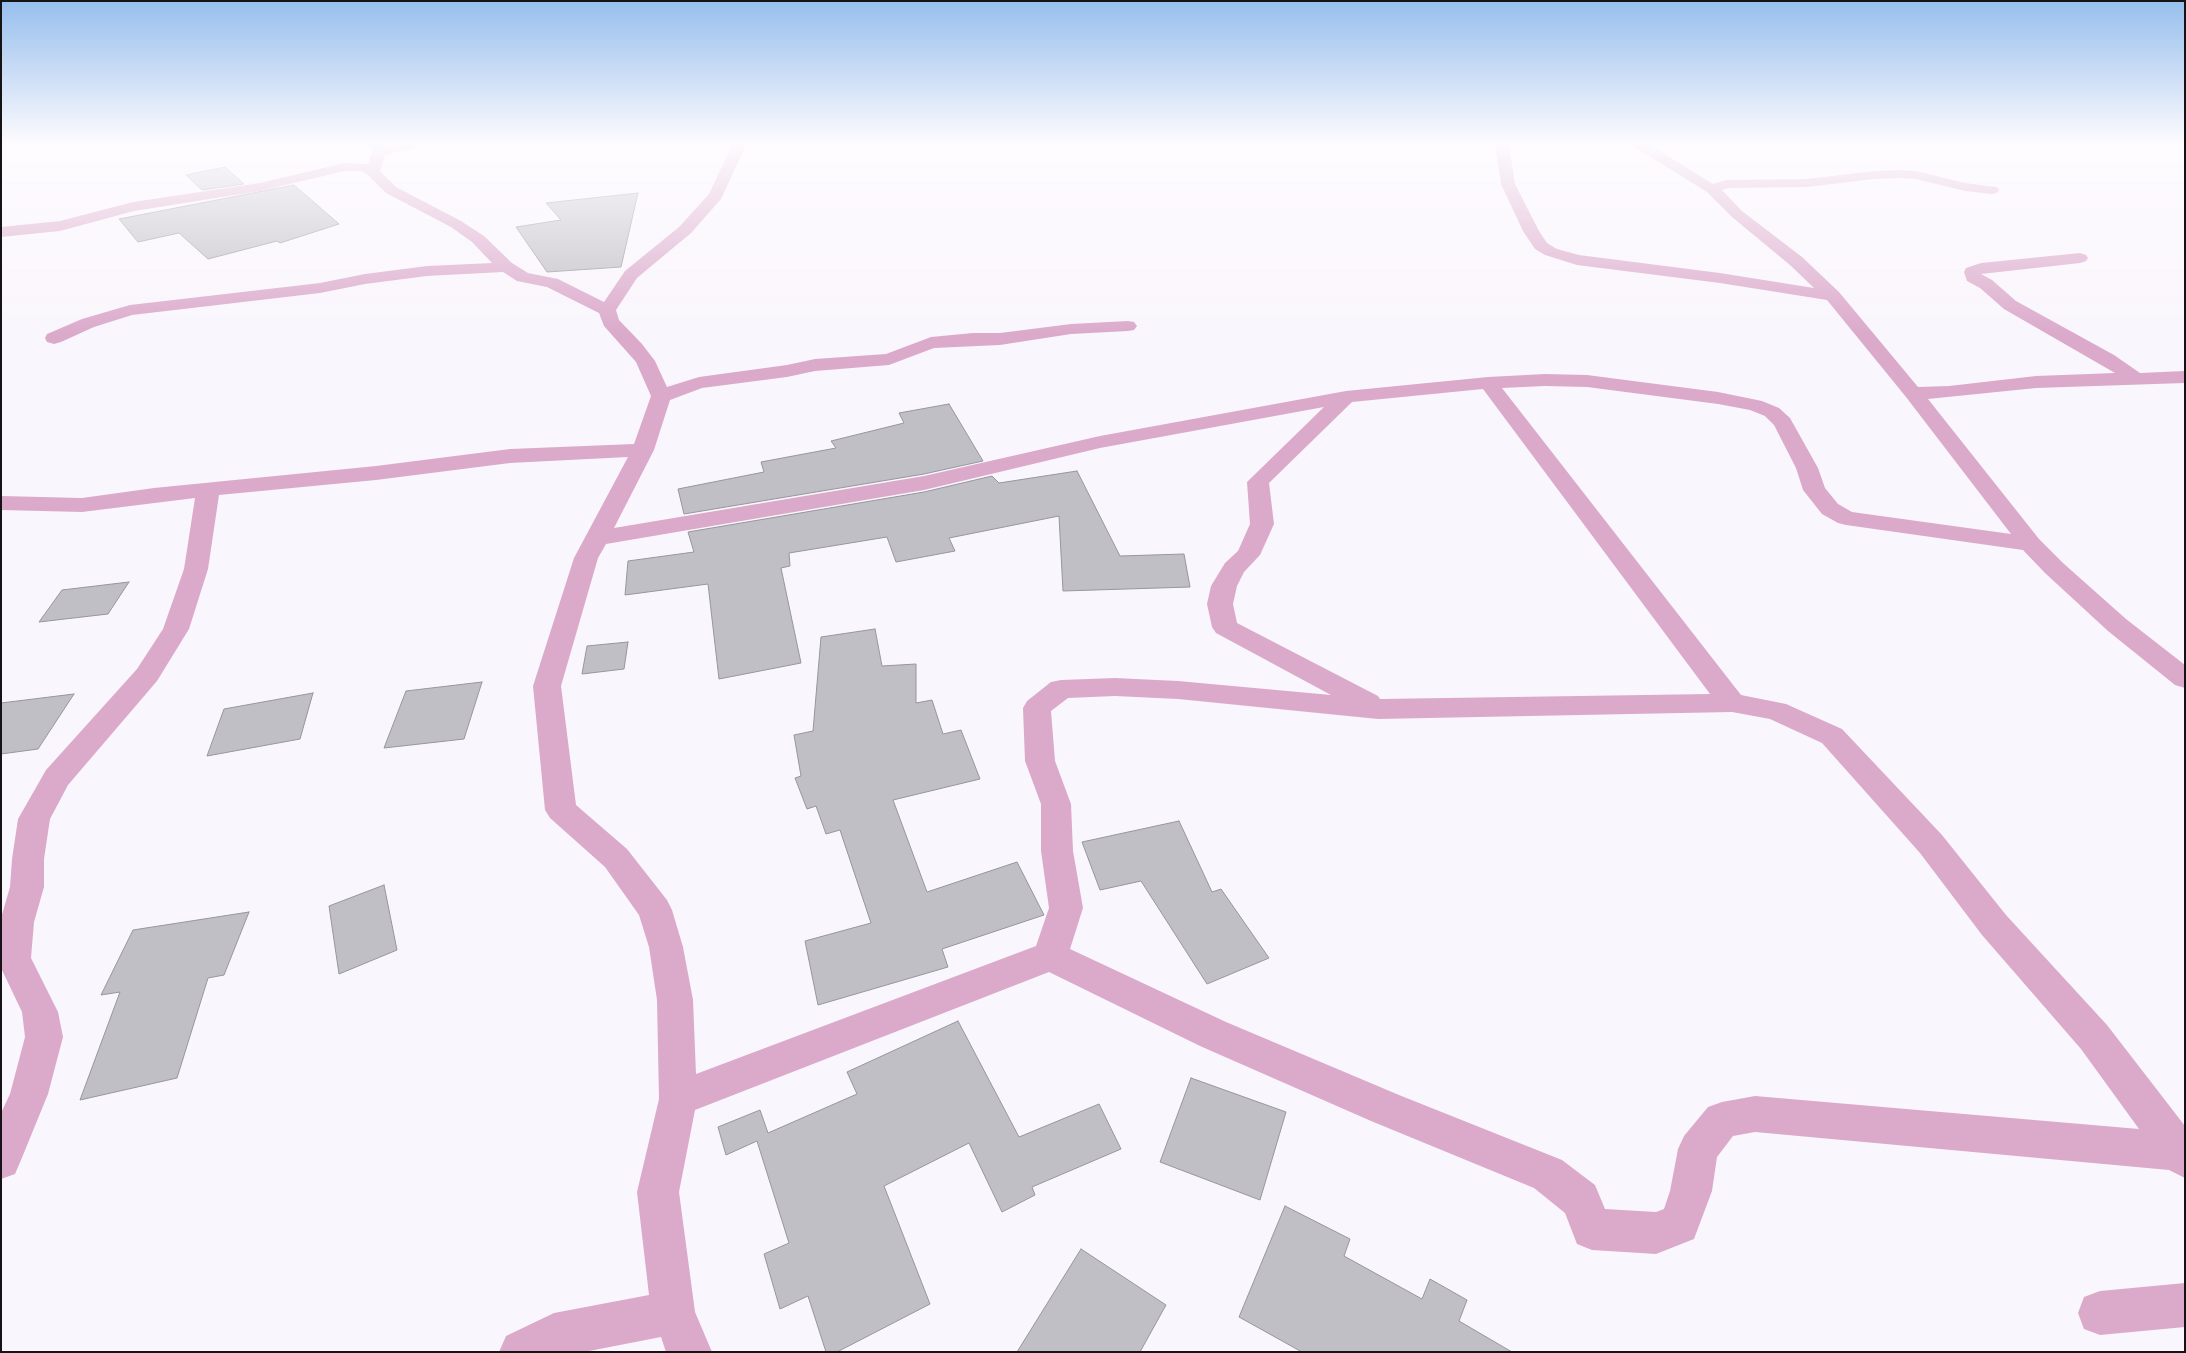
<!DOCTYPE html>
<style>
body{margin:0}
#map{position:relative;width:2186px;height:1353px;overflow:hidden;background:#faf6fd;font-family:"DejaVu Sans",sans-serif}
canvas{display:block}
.frame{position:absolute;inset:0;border:2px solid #151315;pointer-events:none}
</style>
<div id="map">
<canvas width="2186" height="1353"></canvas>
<div class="frame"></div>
</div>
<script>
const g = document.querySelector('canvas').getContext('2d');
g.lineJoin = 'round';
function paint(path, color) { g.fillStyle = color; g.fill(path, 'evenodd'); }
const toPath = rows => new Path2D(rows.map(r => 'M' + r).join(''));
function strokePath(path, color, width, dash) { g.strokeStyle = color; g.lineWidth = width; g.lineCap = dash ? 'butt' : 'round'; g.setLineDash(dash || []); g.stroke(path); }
const building = toPath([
 [225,167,244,184,202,190,186,175,225,167],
 [294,185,339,224,280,243,277,241,208,259,179,233,138,242,119,219,294,185],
 [638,193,621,267,547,272,516,227,561,220,546,203,638,193],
 [949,404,983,461,924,474,684,514,678,489,764,472,761,462,836,448,831,441,904,423,899,413,949,404],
 [1077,471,1120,556,1184,554,1190,587,1063,591,1059,516,949,538,955,551,896,562,887,537,789,553,790,566,781,568,801,663,719,679,708,584,625,595,628,561,694,552,688,532,924,492,992,476,999,483,1077,471],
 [129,582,108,614,39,622,62,590,129,582],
 [875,629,882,666,916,664,916,703,932,700,943,734,961,730,980,779,893,800,927,892,1017,862,1044,915,942,949,948,967,818,1005,805,941,871,923,840,830,826,834,816,806,807,809,795,778,801,776,794,735,813,731,821,637,875,629],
 [628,642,624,669,582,674,587,646,628,642],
 [482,682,464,739,384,748,406,691,482,682],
 [313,693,300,739,207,756,224,709,313,693],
 [74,694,38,749,1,754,1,703,74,694],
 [1179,821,1212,892,1221,889,1269,958,1207,984,1141,881,1100,890,1082,842,1179,821],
 [384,885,397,950,339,974,329,906,384,885],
 [249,912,224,975,208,978,177,1078,80,1100,120,992,101,995,133,930,249,912],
 [958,1021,1019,1137,1099,1104,1121,1149,1032,1187,1035,1195,1002,1212,969,1143,884,1186,930,1304,837,1352,826,1352,808,1296,780,1309,764,1254,789,1243,757,1141,726,1155,718,1127,760,1110,768,1133,857,1094,847,1072,958,1021],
 [1191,1078,1286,1112,1260,1200,1160,1162,1191,1078],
 [1285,1206,1350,1239,1344,1256,1422,1299,1430,1279,1467,1300,1459,1321,1512,1352,1302,1352,1239,1317,1285,1206],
 [1081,1249,1166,1305,1140,1352,1017,1352,1081,1249]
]);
paint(building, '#c0bfc6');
strokePath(building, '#96969d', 1);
paint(toPath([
 [371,145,385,145,385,147,416,145,414,148,385,155,380,171,396,187,461,221,484,236,512,263,528,273,558,279,604,302,625,271,679,227,709,194,732,145,746,145,721,199,691,233,637,278,616,310,619,320,642,344,655,361,667,387,699,377,787,365,815,359,886,354,931,337,973,333,1000,333,1071,324,1128,321,1134,322,1137,326,1134,330,1128,331,1071,334,1000,345,934,348,889,365,815,371,787,377,702,388,670,400,654,450,614,528,924,476,1100,436,1346,391,1488,377,1545,374,1587,375,1718,392,1762,401,1779,408,1790,418,1818,468,1825,488,1838,504,1852,512,2011,534,1906,397,1827,300,1720,283,1577,265,1545,255,1535,249,1523,231,1501,184,1495,145,1509,145,1515,184,1539,231,1547,243,1557,249,1579,255,1720,273,1814,288,1790,265,1732,217,1707,192,1636,148,1634,145,1650,145,1713,184,1726,180,1807,179,1874,171,1901,170,1916,171,1965,183,1997,187,1999,190,1997,193,1992,194,1965,191,1916,179,1901,178,1874,179,1807,187,1728,188,1722,190,1742,211,1802,257,1839,292,1918,387,1949,386,2036,376,2115,373,2004,309,1980,288,1967,281,1964,272,1966,268,1981,263,2080,253,2086,255,2088,258,2086,261,2080,263,1981,274,1992,280,2016,301,2114,355,2140,373,2185,371,2185,383,2036,388,1928,399,2039,539,2063,563,2126,619,2185,665,2185,688,2175,685,2108,631,2045,573,2023,550,1846,525,1838,523,1822,514,1803,490,1796,468,1774,425,1765,416,1750,410,1718,404,1587,387,1545,386,1502,388,1741,695,1786,704,1842,729,1942,835,2006,915,2107,1025,2185,1126,2185,1178,2169,1170,1755,1132,1733,1136,1717,1157,1712,1191,1694,1239,1656,1254,1592,1250,1577,1244,1565,1213,1534,1188,1371,1121,1200,1046,1049,972,695,1110,679,1192,695,1312,712,1352,666,1352,661,1337,584,1352,499,1352,506,1336,554,1313,649,1295,637,1192,659,1099,657,1000,649,947,639,915,605,867,550,818,545,810,533,686,574,558,628,457,510,463,376,480,219,495,208,569,189,629,157,681,68,785,50,819,44,859,44,887,34,922,31,958,58,1012,63,1037,48,1094,21,1160,15,1174,1,1179,1,1113,10,1094,25,1037,22,1012,1,968,1,918,10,887,12,859,18,819,46,770,137,669,163,629,184,569,195,498,82,512,1,510,1,496,82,498,154,488,376,466,510,449,634,444,651,396,636,362,604,326,599,313,547,287,517,281,503,272,427,276,365,284,320,293,132,315,94,327,61,342,54,344,47,342,45,338,47,334,82,319,130,305,320,283,365,274,427,266,492,263,472,242,451,227,386,193,368,175,361,171,344,171,260,191,134,211,60,231,1,237,1,227,60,221,133,202,260,183,344,163,368,164,372,152,371,145],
 [1483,389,1710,694,1380,699,1378,696,1237,623,1233,604,1237,586,1244,572,1260,555,1274,524,1269,483,1352,402,1483,389],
 [1324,407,1247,482,1250,524,1238,551,1225,563,1211,586,1207,604,1212,627,1216,633,1331,695,1178,681,1115,678,1061,680,1051,682,1027,701,1023,708,1025,761,1041,804,1041,851,1049,908,1036,946,696,1074,693,1000,683,947,672,910,667,900,627,849,576,805,561,686,598,558,606,544,924,490,1100,448,1324,407],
 [1115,696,1178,699,1378,719,1732,712,1770,719,1822,743,1855,780,1920,853,1982,935,2081,1049,2139,1129,1755,1096,1722,1102,1708,1107,1684,1136,1678,1149,1670,1191,1664,1209,1656,1212,1605,1209,1595,1185,1562,1160,1399,1095,1226,1022,1070,949,1083,908,1073,851,1071,804,1055,761,1051,711,1068,698,1115,696],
 [2185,1283,2185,1327,2100,1335,2084,1329,2078,1313,2084,1297,2100,1291,2185,1283]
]), '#dbaacb');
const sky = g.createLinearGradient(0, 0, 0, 334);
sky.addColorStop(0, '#96beed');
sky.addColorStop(0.43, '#fdfbfe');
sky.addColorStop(1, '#fdfbfe00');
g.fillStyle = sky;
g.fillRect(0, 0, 2186, 334);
</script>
